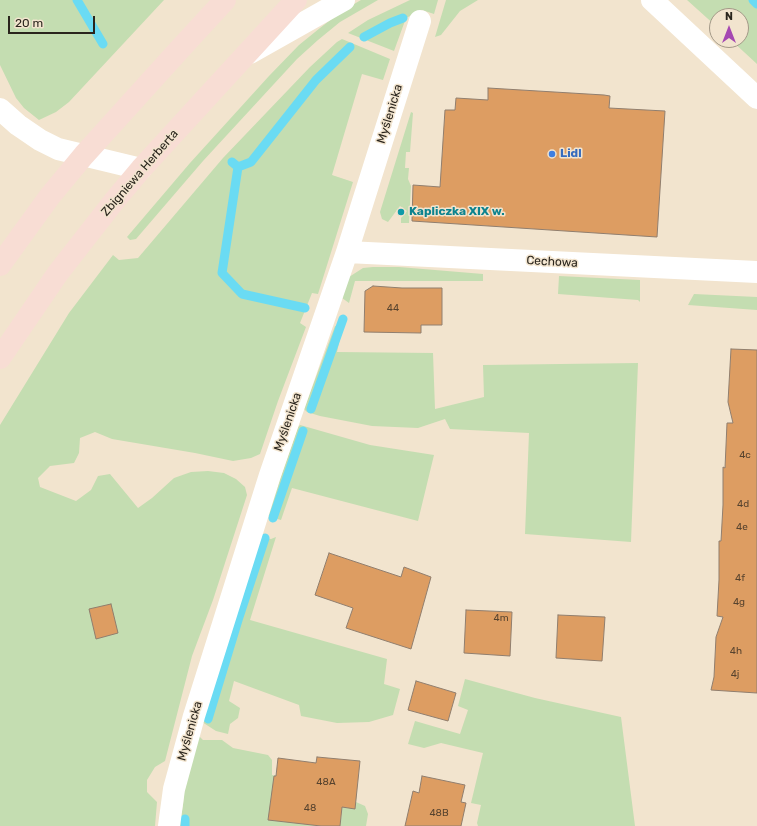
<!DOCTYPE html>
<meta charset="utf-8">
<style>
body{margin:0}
#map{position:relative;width:757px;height:826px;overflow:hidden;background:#f2e4ce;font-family:Rubik,sans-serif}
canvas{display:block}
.north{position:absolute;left:709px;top:8px;width:40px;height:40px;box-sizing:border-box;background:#f2e4ce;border:1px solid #a29887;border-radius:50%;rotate:0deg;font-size:11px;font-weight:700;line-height:16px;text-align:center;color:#2a251d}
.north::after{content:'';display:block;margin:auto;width:14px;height:18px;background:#a548b2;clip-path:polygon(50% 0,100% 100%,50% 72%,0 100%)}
.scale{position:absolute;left:8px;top:16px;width:87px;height:18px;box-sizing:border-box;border:2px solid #2a251d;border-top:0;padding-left:5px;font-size:12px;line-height:14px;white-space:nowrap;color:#2a251d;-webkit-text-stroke:3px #f2e4ce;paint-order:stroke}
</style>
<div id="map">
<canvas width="757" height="826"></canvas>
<div class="north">N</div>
<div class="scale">20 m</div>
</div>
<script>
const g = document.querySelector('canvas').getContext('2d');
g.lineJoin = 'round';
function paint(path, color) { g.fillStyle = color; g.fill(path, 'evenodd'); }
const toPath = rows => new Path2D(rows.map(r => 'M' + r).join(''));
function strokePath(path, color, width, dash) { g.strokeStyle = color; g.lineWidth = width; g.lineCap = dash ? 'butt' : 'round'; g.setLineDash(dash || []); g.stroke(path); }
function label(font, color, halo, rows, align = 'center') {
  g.font = font + ' Rubik,sans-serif'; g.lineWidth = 3; g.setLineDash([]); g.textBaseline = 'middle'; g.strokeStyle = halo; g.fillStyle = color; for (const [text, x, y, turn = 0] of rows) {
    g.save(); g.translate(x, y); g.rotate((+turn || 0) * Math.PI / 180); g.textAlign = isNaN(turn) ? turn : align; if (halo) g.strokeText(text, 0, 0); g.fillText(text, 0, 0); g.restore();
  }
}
paint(toPath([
 [0,0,164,0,69,102,56,112,39,120,24,108,16,98,0,65],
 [361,0,378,0,340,22,318,40,297,59,203,161,136,239,130,240,127,237,190,163,269,76,299,45,320,28,342,11],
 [410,0,438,0,434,14,422,10,406,18,394,51,348,33,368,20],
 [446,0,478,0,460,11,441,35,435,37],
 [687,0,757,0,757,64,731,40,741,40,741,16,717,16,717,27],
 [342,39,390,59,383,80,362,74,332,175,353,182,318,294,312,293,300,323,306,327,278,401,260,454,251,458,233,461,195,453,112,439,95,432,80,438,79,453,74,463,50,466,38,478,40,487,76,501,91,490,98,476,110,474,138,508,152,498,174,478,191,472,208,471,224,473,236,479,245,487,247,495,213,600,192,656,165,761,155,767,147,780,147,792,157,802,155,826,0,826,0,425,69,313,113,255,119,260,138,258,223,158,310,67,337,42],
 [411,112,413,113,410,152,406,152,405,168,409,168,408,179,411,186,409,223,401,223,401,218,407,211,400,206,388,222,382,219,380,212],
 [373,267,399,267,483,274,483,281,355,281,349,303,342,298,349,277,363,268],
 [559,276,640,280,640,302,638,300,558,294],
 [694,294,757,297,757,310,688,305],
 [343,325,337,352,433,353,435,409,484,397,483,365,638,363,631,542,525,534,529,433,450,429,445,419,418,428,372,426,320,416,307,412,304,409,335,326],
 [300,425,370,445,434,455,418,521,292,488,281,520,267,516,298,427],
 [261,537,271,539,276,537,250,620,387,659,384,684,400,689,393,715,369,722,337,723,301,716,299,705,234,681,229,701,240,708,238,718,230,724,228,734,216,731,202,722],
 [465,679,535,698,621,717,635,826,478,826,477,823,481,805,471,803,483,753,441,743,424,748,408,744,415,721,460,734,468,710,458,706],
 [198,735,203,740,222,740,233,748,268,755,272,760,272,775,357,791,356,802,365,806,368,814,366,826,340,826,342,811,330,809,328,826,179,826,183,805,184,793]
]), '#c4ddb1');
strokePath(toPath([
 [77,0,103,44],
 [753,0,757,4],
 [364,37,390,23,403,18],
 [232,162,238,167,222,273,242,294,305,308],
 [238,167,251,162,316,80,350,47],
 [311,409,343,319],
 [273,518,303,431],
 [208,719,239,617,265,538],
 [185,826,185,819]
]), '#6adbf3', 9);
const building = toPath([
 [488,88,604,95,610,96,609,108,665,111,657,237,412,221,413,185,440,187,445,110,455,110,456,98,488,100,488,88],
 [373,286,402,288,442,288,442,325,421,325,421,333,364,332,365,291,373,286],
 [731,349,757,350,757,693,711,690,714,677,716,637,723,617,717,616,719,580,719,541,721,541,723,505,723,467,725,468,727,423,733,423,728,402,731,349],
 [329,553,401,577,404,567,431,577,411,649,346,628,353,608,315,595,329,553],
 [111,604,118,633,96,639,89,609,111,604],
 [466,610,512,612,510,656,464,653,466,610],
 [558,615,605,617,602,661,556,658,558,615],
 [416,681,456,693,448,721,408,710,416,681],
 [317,757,360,761,355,809,342,807,340,826,321,826,268,820,274,776,276,776,278,758,316,763,317,757],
 [422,776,465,785,461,802,466,803,461,826,405,826,413,791,419,793,422,776]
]);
paint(building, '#dd9d62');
strokePath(building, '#907e6e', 1);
strokePath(toPath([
 [652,0,757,98],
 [347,252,757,272],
 [169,826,174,789,194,716,270,475,347,252,420,21]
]), '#fff', 22);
strokePath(toPath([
 [250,53,344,0],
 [0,109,18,125,40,140,58,149,141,169]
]), '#fff', 22);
strokePath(toPath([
 [0,265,50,196,84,155,179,50,225,0],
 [0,358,58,273,115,200,141,169,296,0]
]), '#f8ddd4', 22);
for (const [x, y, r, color] of [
 [552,154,4,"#3f7fe0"],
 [401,212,4,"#0f9aa8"]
]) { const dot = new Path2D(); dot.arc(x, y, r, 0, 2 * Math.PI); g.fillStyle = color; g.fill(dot); strokePath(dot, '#f2e4ce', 1.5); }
label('10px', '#57432e', null, [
 ["44",393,308],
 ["4c",745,455],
 ["4d",743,504],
 ["4e",742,527],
 ["4f",740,578],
 ["4g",739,602],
 ["4m",501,618],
 ["4h",736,651],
 ["4j",735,674],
 ["48A",326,782],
 ["48",310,808],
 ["48B",439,813]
]);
label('12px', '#2a251d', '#f2e4ce', [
 ["Myślenicka",390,114,-73],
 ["Zbigniewa Herberta",140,173,-49],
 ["Cechowa",552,262,3],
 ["Myślenicka",288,422,-71],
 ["Myślenicka",190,731,-74]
]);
label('bold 12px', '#366cbe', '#f2e4ce', [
 ["Lidl",560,154]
], 'left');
label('bold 12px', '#0d838f', '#f2e4ce', [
 ["Kapliczka XIX w.",409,212]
], 'left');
</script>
